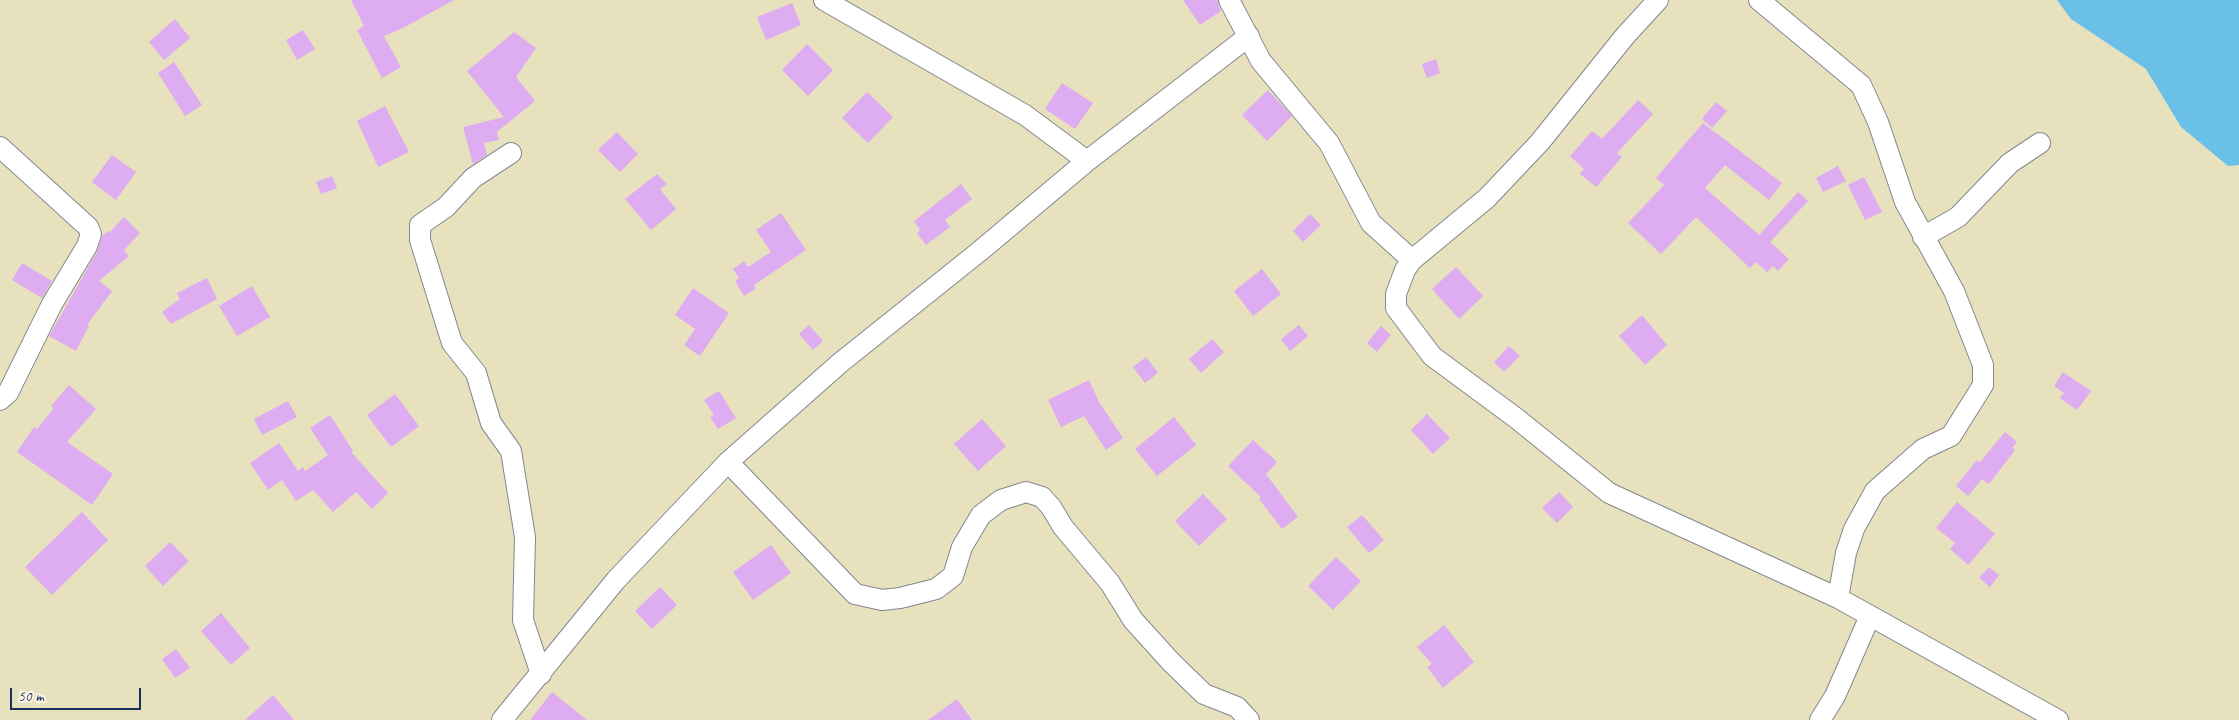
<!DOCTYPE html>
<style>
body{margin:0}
#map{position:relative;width:2239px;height:720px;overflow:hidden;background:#e8e1be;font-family:Caveat,sans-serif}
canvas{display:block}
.scale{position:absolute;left:10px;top:688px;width:131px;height:22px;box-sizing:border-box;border:2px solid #1b2f5e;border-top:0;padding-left:6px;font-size:15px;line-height:18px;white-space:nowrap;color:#1b2f5e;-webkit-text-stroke:4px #fcf5e5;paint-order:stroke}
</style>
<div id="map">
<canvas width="2239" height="720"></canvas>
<div class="scale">50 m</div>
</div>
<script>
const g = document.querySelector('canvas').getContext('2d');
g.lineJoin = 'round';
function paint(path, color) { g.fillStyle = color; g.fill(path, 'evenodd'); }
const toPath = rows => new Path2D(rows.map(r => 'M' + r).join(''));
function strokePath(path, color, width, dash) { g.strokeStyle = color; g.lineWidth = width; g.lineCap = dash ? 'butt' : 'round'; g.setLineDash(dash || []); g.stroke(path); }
paint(toPath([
 [2057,0,2239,0,2239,165,2228,166,2181,127,2146,69,2071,19]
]), '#6ac0e7');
paint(toPath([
 [351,0,454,0,403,28,384,36,401,67,382,78,357,30,364,26],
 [1183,0,1217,0,1221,11,1200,25],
 [792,3,801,25,766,40,757,17],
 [175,19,190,38,164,60,149,42],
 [303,30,315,49,297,60,286,40],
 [514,32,536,48,516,77,535,101,497,132,499,140,484,143,487,155,473,164,463,127,504,117,467,71],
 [807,44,833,70,808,96,782,70],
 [1436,59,1440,73,1427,78,1422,64],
 [174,62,202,105,185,116,158,73],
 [1062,83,1093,103,1075,129,1045,109],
 [1268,90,1292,116,1267,141,1242,115],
 [867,92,893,117,868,143,842,118],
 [1638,100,1653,114,1617,153,1622,157,1596,187,1580,174,1584,169,1570,156,1592,131,1602,139],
 [1716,102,1727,111,1712,128,1702,119],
 [385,106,409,152,378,167,357,121],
 [1703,123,1782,183,1769,200,1725,165,1705,188,1759,235,1798,192,1808,201,1770,242,1789,259,1778,271,1773,266,1767,272,1756,262,1750,268,1696,217,1661,254,1628,223,1664,185,1656,178],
 [617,132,638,154,620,172,598,150],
 [112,155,136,172,116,200,92,182],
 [1838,166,1846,181,1823,192,1816,178],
 [657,174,667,184,660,189,676,209,651,230,625,199],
 [332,176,337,188,321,194,316,182],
 [1864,177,1882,212,1865,220,1848,185],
 [961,184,972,199,945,220,950,227,926,245,917,233,920,230,914,221],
 [781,213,806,250,754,285,756,289,744,296,735,281,739,278,733,269,744,261,748,267,771,252,756,230],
 [1310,214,1321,225,1303,242,1293,231],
 [124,217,140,233,124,250,129,256,99,281,112,291,87,325,89,326,76,351,49,336,97,252,102,236,108,231,109,233],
 [22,263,52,281,42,298,12,280],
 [1456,267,1483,296,1459,319,1432,289],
 [1262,269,1281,294,1253,316,1234,291],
 [207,278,217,299,171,324,162,312,180,299,177,293],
 [252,286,270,317,237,336,219,306],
 [693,288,729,313,700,356,684,345,695,329,675,315],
 [1642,315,1667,345,1645,365,1619,336],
 [809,325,823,341,813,350,799,334],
 [1299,325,1308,336,1290,351,1281,339],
 [1381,326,1391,335,1377,352,1367,343],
 [1212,339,1224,352,1201,373,1189,359],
 [1509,346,1520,356,1504,372,1494,362],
 [1146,357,1158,373,1145,383,1133,367],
 [2063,372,2091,391,2077,410,2060,398,2064,393,2054,386],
 [1089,380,1099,402,1123,438,1106,450,1084,416,1061,427,1048,400],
 [69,385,96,409,67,442,113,474,92,505,17,452,34,427,37,429,54,408,51,406],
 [719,391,736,418,718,429,710,417,714,415,704,400],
 [395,394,419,426,391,447,367,415],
 [288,401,297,417,262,435,254,419],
 [1427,414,1450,438,1433,454,1411,430],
 [330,415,353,451,351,452,388,493,372,509,356,492,333,512,313,490,296,501,282,480,268,490,250,463,279,443,298,471,303,467,305,471,328,455,310,428],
 [1174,417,1196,445,1157,476,1135,449],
 [982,419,1006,446,978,471,954,444],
 [2005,432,2017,442,2012,448,2015,450,1989,484,1982,479,1968,496,1956,486,1977,460,1980,462],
 [1253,440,1277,462,1266,474,1298,517,1282,529,1259,499,1261,497,1228,466],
 [1559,492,1573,507,1557,523,1542,508],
 [1203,494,1227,519,1199,546,1175,521],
 [1957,502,1995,534,1968,565,1950,549,1955,543,1936,528],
 [82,512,108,540,52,595,25,567],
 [1362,515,1384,540,1369,553,1347,527],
 [170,542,189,561,163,586,145,566],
 [771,545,791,573,753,600,733,572],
 [1336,557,1361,581,1333,610,1308,586],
 [1989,567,1999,575,1990,587,1979,578],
 [660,587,677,605,652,629,635,611],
 [221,613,250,648,231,665,201,631],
 [1444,625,1474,662,1443,688,1427,667,1432,664,1417,647],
 [176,649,190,668,175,678,162,659],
 [552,692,587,720,530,720],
 [273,695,294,720,245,720],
 [957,699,972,720,928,720]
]), '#ddacf1');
const minor = toPath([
 [824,0,1025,115,1087,161],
 [1229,0,1261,61,1329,143,1371,223,1412,260,1405,270,1396,294,1396,308,1432,356,1516,418,1609,493,1838,598,2058,720],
 [1759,0,1861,85,1878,122,1905,202,1954,291,1983,365,1983,385,1951,436,1923,449,1875,491,1854,529,1846,553,1838,598],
 [0,147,88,227,91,234,87,246,52,304,8,393,0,400],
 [511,153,473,178,446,207,420,225,420,240,452,343,476,373,491,423,511,451,525,537,523,620,541,674],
 [1923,237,1958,217,2010,163,2040,143],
 [1412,260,1487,198,1540,142,1625,36,1658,0],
 [728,462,855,594,882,600,900,598,936,589,953,576,962,547,981,515,1001,500,1026,492,1042,497,1051,507,1063,527,1110,583,1133,620,1171,662,1204,694,1237,707,1249,720],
 [502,720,616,580,728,462,840,363,980,251,1087,161,1249,36],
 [1820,720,1835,696,1870,616]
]);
strokePath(minor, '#82888e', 22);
strokePath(minor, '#fff', 20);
</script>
